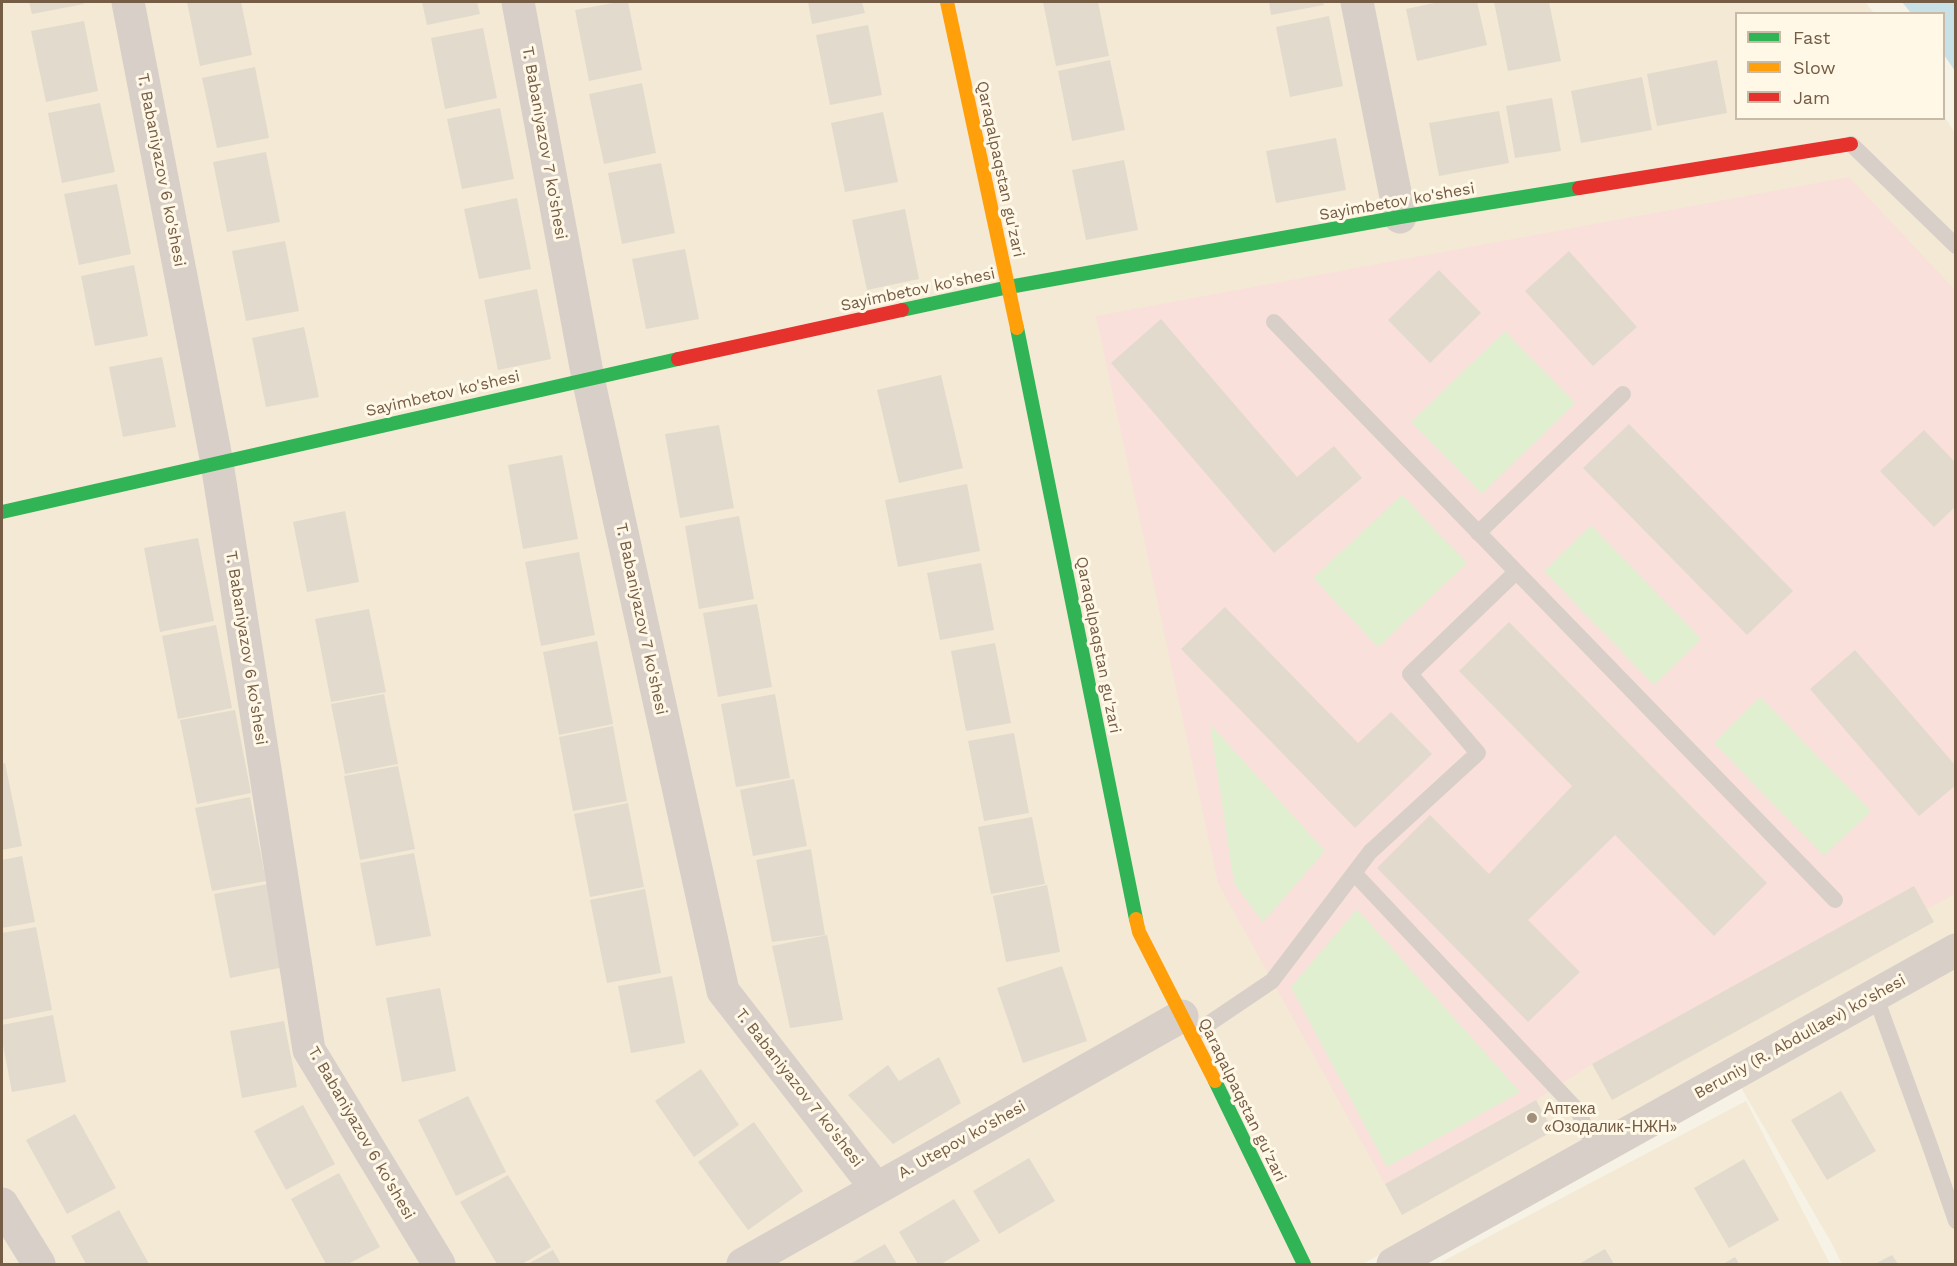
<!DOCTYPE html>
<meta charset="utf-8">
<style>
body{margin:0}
#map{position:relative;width:1957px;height:1266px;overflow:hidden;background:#f7f2e6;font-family:"Work Sans",sans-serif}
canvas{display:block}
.frame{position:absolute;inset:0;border:3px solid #755c45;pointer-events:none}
.legend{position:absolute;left:1735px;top:12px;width:210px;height:108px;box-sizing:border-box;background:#fff8e7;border:2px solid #c8baa6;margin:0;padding:8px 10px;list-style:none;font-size:18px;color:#755c45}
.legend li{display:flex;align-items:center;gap:12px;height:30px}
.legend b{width:30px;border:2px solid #c8baa6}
</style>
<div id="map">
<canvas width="1957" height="1266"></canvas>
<div class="frame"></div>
<ul class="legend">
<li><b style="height:8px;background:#30b455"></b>Fast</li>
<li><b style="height:8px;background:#ff9f0a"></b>Slow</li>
<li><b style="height:8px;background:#e5322d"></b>Jam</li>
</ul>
</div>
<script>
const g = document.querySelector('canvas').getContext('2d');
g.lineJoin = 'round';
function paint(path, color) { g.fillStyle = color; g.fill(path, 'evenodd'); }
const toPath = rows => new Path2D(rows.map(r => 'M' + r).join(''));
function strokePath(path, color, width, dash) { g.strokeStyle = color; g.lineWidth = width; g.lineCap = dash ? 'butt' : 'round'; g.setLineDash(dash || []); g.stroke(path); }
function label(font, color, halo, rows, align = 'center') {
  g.font = font + ' "Work Sans",sans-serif'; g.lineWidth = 6; g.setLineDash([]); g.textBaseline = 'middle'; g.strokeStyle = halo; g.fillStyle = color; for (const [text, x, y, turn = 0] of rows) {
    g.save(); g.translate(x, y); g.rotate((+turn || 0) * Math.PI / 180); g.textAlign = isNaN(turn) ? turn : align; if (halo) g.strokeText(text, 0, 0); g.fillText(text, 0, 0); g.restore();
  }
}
paint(toPath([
 [2,2,1865,2,1874,13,1736,14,1736,118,1944,118,1944,116,1955,133,1955,1264,1842,1264,1831,1242,1725,1060,1363,1264,2,1264],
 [1746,1101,1830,1264,1438,1264,1503,1229]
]), '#f3e9d5');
paint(toPath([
 [1849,177,1955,290,1955,894,1927,909,1914,887,1592,1064,1536,1100,1385,1184,1218,883,1096,316]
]), '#fae0db');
paint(toPath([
 [1505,331,1575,403,1482,494,1411,422],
 [1402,495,1467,563,1378,647,1313,578],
 [1591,525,1701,639,1654,685,1544,571],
 [1760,697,1871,811,1824,856,1714,743],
 [1210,724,1325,851,1263,922,1234,883],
 [1357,909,1520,1092,1387,1167,1291,987]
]), '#dfefcf');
paint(toPath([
 [1902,2,1955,2,1955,71,1944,55,1944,14,1911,13]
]), '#c7e1e7');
paint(toPath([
 [29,2,83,2,84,4,32,14],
 [187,2,241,2,252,55,200,66],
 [422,2,477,2,480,14,427,25],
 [619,2,628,2,642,70,589,81,575,10],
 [808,2,862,2,865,13,812,24],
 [1043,2,1098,2,1109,56,1056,66],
 [1269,2,1323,2,1324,5,1271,15],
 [1439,2,1477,2,1487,45,1417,61,1406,9],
 [1494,2,1549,2,1561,61,1508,71],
 [1329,16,1343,86,1290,97,1276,27],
 [84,21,98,91,46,102,31,31],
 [868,25,882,95,830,105,816,35],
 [483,28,497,98,445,109,431,38],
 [1110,60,1125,130,1072,141,1058,71],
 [1717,60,1727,113,1657,126,1647,74],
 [255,67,269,138,217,148,202,78],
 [1642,77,1652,130,1581,143,1571,91],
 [642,83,656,153,604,164,589,94],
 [1552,98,1561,151,1515,158,1506,106],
 [100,103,115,172,62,183,48,113],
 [500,108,514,179,462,189,447,119],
 [1499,111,1509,163,1439,176,1429,123],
 [883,112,898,182,845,192,831,123],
 [1336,138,1346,190,1276,203,1266,151],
 [266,152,280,222,227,232,213,162],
 [1124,160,1138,230,1086,240,1072,170],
 [661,163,675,233,622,244,608,173],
 [117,184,131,254,79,265,64,194],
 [517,198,531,269,479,279,464,209],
 [905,209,919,279,867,290,852,220],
 [285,241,299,311,246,321,232,251],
 [685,249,699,319,646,329,632,259],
 [1569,251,1637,327,1593,366,1525,291],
 [134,265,148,336,95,346,81,276],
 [1439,270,1481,313,1430,363,1388,320],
 [537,289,551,359,498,370,484,300],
 [1161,319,1297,477,1334,446,1362,478,1274,553,1111,363],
 [304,327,319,397,266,407,252,338],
 [162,357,176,427,123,437,109,367],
 [941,375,963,468,899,483,877,390],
 [1629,424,1793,591,1747,635,1583,468],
 [719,425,734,508,680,518,665,434],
 [1924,430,1956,463,1956,506,1934,527,1880,471],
 [562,455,578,539,523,549,508,465],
 [967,484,980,551,898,567,885,500],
 [345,511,359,582,307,592,293,522],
 [739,516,754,599,699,609,685,526],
 [198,538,214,621,160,632,144,548],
 [579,552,595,635,541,646,525,562],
 [981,563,994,630,940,640,927,573],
 [757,604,772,687,718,697,703,613],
 [1225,607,1358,743,1391,712,1432,754,1355,828,1181,649],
 [369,609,386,692,331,702,315,619],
 [1509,622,1767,883,1714,936,1615,835,1528,920,1580,972,1528,1022,1377,868,1430,815,1489,874,1572,786,1459,671],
 [216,625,232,708,178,719,162,636],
 [597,641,613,724,559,735,543,652],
 [995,643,1011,723,966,731,951,651],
 [1855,650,1956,766,1956,785,1919,816,1810,689],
 [384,694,398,764,345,774,331,704],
 [775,694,790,778,736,787,721,704],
 [235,710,251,793,197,804,180,720],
 [613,726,627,801,573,811,559,737],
 [1014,733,1029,813,984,821,968,741],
 [5,763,22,846,2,850,2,764],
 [398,766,415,849,360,860,344,776],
 [794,779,807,846,753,856,740,790],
 [250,797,266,881,212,891,195,808],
 [628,803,644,887,590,897,574,814],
 [1032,817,1045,884,991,894,978,827],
 [811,849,825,935,772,942,756,860],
 [414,853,431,936,376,946,360,863],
 [22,856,35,922,2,928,2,860],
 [268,884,284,967,230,978,214,894],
 [1047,885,1060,952,1006,962,993,896],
 [1914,886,1934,922,1612,1100,1592,1064],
 [645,889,661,973,607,983,590,900],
 [36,927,52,1010,2,1020,2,933],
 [827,935,843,1020,790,1028,772,946],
 [1062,966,1087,1041,1023,1063,997,988],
 [672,976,685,1043,631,1053,618,986],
 [440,988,456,1071,402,1082,386,998],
 [53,1015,66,1082,12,1092,2,1040,2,1025],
 [284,1021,297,1087,242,1098,230,1031],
 [939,1057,961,1103,893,1144,848,1095,888,1065,899,1081],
 [701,1069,739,1125,694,1157,655,1101],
 [1841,1091,1876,1151,1827,1180,1791,1120],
 [468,1096,506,1172,456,1196,418,1120],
 [1536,1100,1553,1131,1402,1215,1385,1184],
 [303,1105,335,1164,286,1190,254,1131],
 [75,1114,116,1188,67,1214,26,1140],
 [754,1122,803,1191,748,1230,698,1162],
 [1029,1158,1055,1201,999,1234,973,1191],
 [1744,1159,1779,1220,1729,1248,1694,1188],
 [339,1173,380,1247,348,1264,326,1264,291,1199],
 [508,1175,551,1247,522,1264,497,1264,460,1202],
 [954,1199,980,1241,941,1264,918,1264,899,1232],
 [119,1210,149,1264,86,1264,71,1236],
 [885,1244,897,1264,850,1264],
 [1605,1249,1614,1264,1579,1264],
 [553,1250,561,1264,528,1264],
 [1892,1255,1898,1264,1875,1264],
 [1735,1257,1739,1264,1723,1264]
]), '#e3dace');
strokePath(toPath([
 [1851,144,1956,246],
 [1274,322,1835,900],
 [1478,533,1623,394],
 [1354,873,1578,1111,1596,1151],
 [1875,995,1930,1146,1956,1221],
 [1192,1035,1272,981,1370,852,1478,753,1410,674,1516,572]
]), '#d8d0c8', 16);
strokePath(toPath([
 [128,2,217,463,309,1050,439,1264],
 [518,2,588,378,723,991,876,1188],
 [1357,2,1400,217],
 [2,1204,39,1264],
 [743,1264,1182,1016],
 [1393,1264,1956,950]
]), '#d8d0c8', 33);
strokePath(toPath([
 [902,310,1009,287,1400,217,1579,188],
 [1017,328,1136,919],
 [2,512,678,359],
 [1215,1081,1304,1264]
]), '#30b455', 14);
strokePath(toPath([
 [947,2,1017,328],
 [1136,919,1139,932,1215,1081]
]), '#ff9f0a', 14);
strokePath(toPath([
 [1579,188,1851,144],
 [678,359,902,310]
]), '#e5322d', 14);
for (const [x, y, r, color] of [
 [1532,1118,6,"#a2907d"]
]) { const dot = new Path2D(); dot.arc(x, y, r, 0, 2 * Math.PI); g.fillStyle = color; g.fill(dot); strokePath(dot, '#fff8e7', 2); }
label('16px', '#755c45', '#fff8e7', [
 ["T. Babaniyazov 7 ko'shesi",544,143,80],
 ["Qaraqalpaqstan gu'zari",1000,169,78],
 ["T. Babaniyazov 6 ko'shesi",161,170,79],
 ["Sayimbetov ko'shesi",1397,202,-10],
 ["Sayimbetov ko'shesi",918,290,-12],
 ["Sayimbetov ko'shesi",443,394,-13],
 ["T. Babaniyazov 7 ko'shesi",641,619,78],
 ["Qaraqalpaqstan gu'zari",1098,645,79],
 ["T. Babaniyazov 6 ko'shesi",246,648,81],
 ["Beruniy (R. Abdullaev) ko'shesi",1800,1037,-29],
 ["T. Babaniyazov 7 ko'shesi",799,1088,52],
 ["Qaraqalpaqstan gu'zari",1242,1100,64],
 ["T. Babaniyazov 6 ko'shesi",361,1133,60],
 ["A. Utepov ko'shesi",962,1140,-29]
]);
label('16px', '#755c45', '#fff8e7', [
 ["Аптека",1544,1109],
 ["«Озодалик-НЖН»",1544,1127]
], 'left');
</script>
